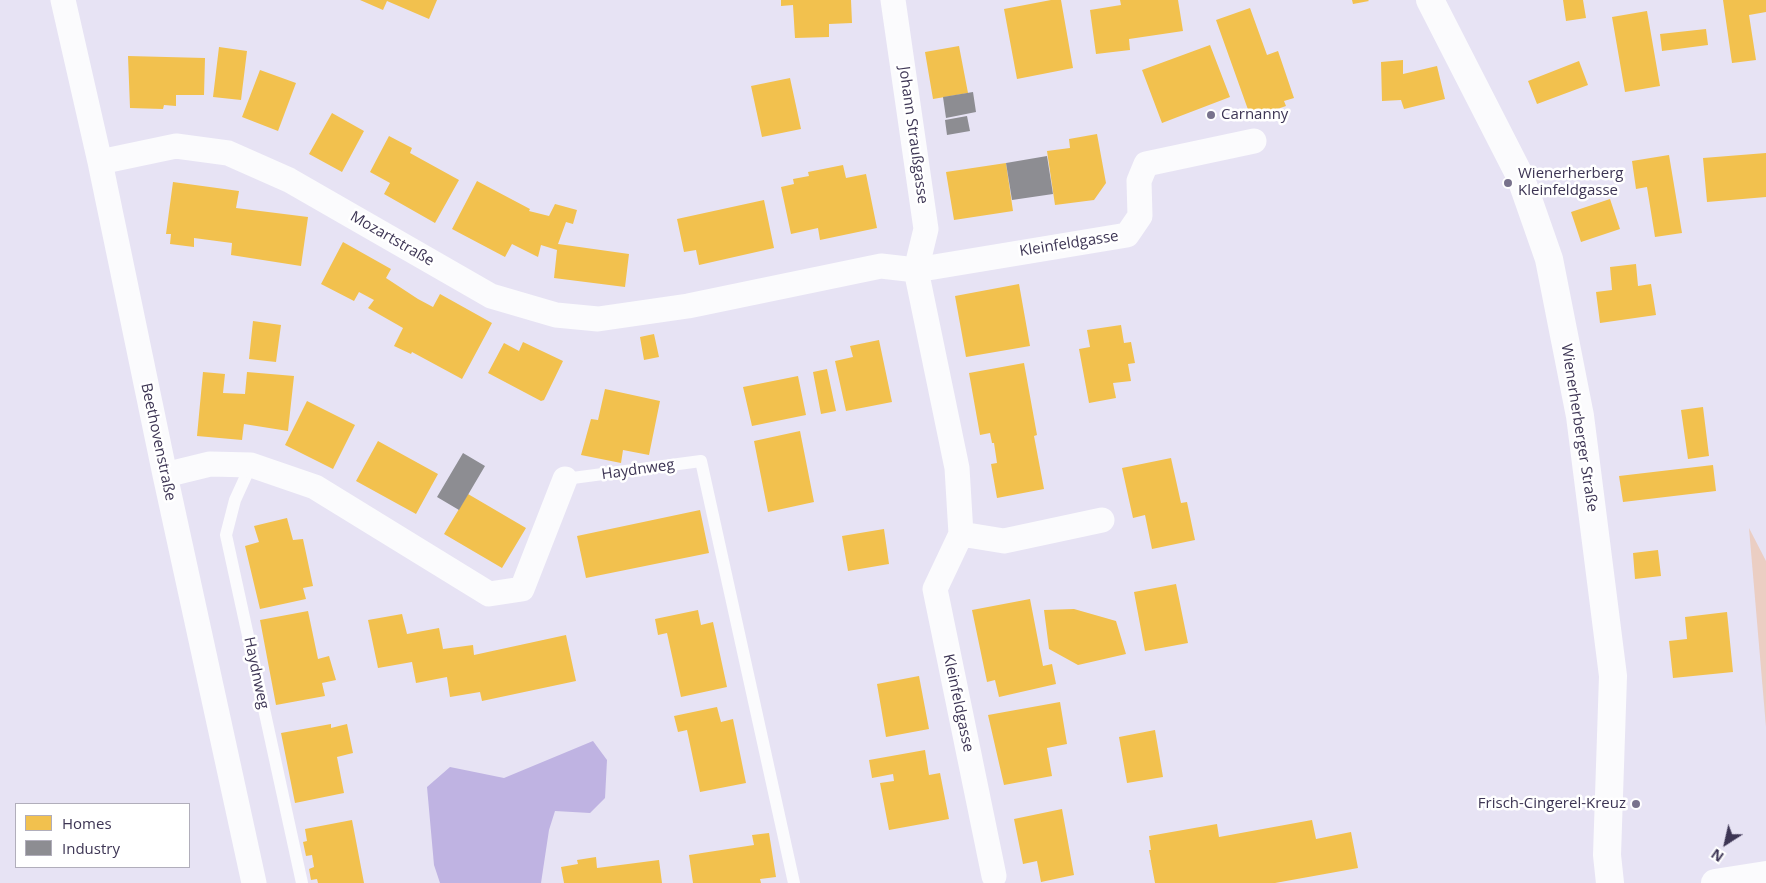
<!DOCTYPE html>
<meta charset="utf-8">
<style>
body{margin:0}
#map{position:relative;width:1766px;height:883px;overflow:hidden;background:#e7e3f4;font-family:"Open Sans",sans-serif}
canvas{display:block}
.legend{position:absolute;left:15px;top:803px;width:175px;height:65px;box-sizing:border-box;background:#fff;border:1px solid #b1aebb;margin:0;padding:6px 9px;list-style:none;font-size:15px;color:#3d3554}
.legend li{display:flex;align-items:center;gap:10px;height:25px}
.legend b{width:25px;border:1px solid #b1aebb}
.north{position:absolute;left:1701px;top:818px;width:50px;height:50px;-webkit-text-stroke:4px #fff;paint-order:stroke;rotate:215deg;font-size:14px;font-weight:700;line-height:20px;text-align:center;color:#3d3554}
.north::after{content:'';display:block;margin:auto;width:18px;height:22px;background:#3d3554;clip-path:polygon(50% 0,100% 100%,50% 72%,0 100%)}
</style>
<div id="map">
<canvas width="1766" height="883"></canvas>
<ul class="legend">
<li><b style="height:14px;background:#f2c14e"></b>Homes</li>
<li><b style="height:14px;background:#8d8d92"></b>Industry</li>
</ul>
<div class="north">N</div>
</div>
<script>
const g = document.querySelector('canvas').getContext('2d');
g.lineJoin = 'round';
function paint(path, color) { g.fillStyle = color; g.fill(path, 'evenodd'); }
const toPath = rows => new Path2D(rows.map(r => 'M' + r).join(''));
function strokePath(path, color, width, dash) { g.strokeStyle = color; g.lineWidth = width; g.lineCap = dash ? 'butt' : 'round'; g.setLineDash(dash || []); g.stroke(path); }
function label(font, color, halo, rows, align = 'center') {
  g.font = font + ' "Open Sans",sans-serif'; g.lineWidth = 5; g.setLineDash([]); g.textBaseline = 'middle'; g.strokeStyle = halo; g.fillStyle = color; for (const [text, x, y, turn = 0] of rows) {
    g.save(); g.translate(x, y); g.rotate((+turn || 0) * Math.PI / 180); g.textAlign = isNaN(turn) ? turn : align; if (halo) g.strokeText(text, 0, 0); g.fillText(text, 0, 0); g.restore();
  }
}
paint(toPath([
 [1749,528,1766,561,1766,727]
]), '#ebcec3');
paint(toPath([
 [593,741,607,760,605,798,590,813,555,811,549,830,541,883,440,883,434,865,427,787,450,767,504,778]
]), '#bfb3e2');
paint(toPath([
 [360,0,437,0,429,19,387,1,383,10],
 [781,0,851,0,852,23,829,24,829,37,795,38,793,5,781,6],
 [1051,0,1061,0,1073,68,1017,79,1004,9],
 [1120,0,1178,0,1183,31,1129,39,1130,50,1096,54,1090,10,1121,5],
 [1352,0,1368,0,1369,1,1353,4],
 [1563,0,1583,0,1586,18,1566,21],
 [1723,0,1766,0,1766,12,1749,15,1756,60,1732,63],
 [1250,8,1267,55,1278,51,1294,98,1284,101,1286,106,1251,118,1216,20],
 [1647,11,1660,86,1625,92,1612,17],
 [1706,29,1708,45,1662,51,1660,34],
 [1210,45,1230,97,1162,123,1142,70],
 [959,46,968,93,933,99,925,52],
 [219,47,247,51,241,100,213,97],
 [128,56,205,58,204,95,176,95,176,106,164,105,163,109,130,108],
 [1403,60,1403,74,1437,66,1445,99,1404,109,1401,100,1382,101,1381,62],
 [1579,61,1588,85,1537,104,1528,81],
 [260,70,296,83,278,131,242,117],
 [790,78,801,129,762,137,751,86],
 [332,113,364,131,342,172,309,154],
 [1097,134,1106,183,1094,200,1055,205,1047,151,1070,148,1069,139],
 [389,136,412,148,410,153,459,180,435,223,384,194,390,183,370,172],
 [1766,153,1766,197,1707,202,1703,158],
 [1669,155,1682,233,1655,237,1647,187,1636,189,1632,161],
 [1006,163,1013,211,954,220,946,172],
 [843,165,846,178,866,174,877,228,820,240,818,228,791,234,781,187,794,184,793,179,809,176,808,172],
 [477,181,530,209,529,211,549,216,555,204,577,210,573,224,566,222,558,244,629,254,625,287,554,278,557,250,541,245,538,257,512,244,505,257,452,229],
 [173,182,239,191,236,208,308,217,301,266,231,255,232,243,194,238,194,247,170,244,171,234,166,234],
 [1610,199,1620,229,1581,242,1571,212],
 [764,200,774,248,699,265,696,250,684,252,677,219],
 [343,242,391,269,386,278,418,299,433,307,440,294,492,323,462,379,412,352,411,354,394,346,403,328,368,308,374,300,359,292,354,301,321,284],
 [1636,264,1638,286,1651,284,1656,315,1600,323,1596,292,1612,290,1610,267],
 [1019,284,1030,346,966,357,955,296],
 [253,321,281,325,276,362,249,359],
 [1121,325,1124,343,1131,342,1135,363,1128,364,1131,381,1113,383,1116,398,1089,403,1079,349,1090,347,1087,330],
 [654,334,659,357,644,360,640,337],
 [879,340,892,402,846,411,835,361,853,357,850,346],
 [523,342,563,361,544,400,541,401,488,373,504,343,519,351],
 [1024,363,1037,435,1034,436,1044,489,997,498,991,464,997,463,994,443,992,443,990,433,980,435,969,373],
 [827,369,836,411,821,414,813,372],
 [203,372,225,374,223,393,245,394,247,372,294,376,288,431,244,424,242,440,197,436],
 [798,376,806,415,752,426,743,387],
 [605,389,660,401,649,455,623,450,621,463,581,455,591,419,598,420],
 [307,401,355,425,333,469,285,445],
 [1703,407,1709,456,1688,459,1681,410],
 [800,431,814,502,768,512,754,441],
 [378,441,438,474,416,514,356,481],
 [1171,458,1181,503,1187,502,1195,540,1152,549,1145,515,1133,518,1122,468],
 [1713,465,1716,491,1623,502,1619,476],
 [468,494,526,528,502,568,444,534],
 [700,510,709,553,586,578,577,536],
 [287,518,293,540,303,539,313,586,303,588,306,599,260,609,245,546,259,542,254,526],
 [884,529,889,564,848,571,842,536],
 [1658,550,1661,576,1635,579,1633,553],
 [1176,584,1188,643,1145,651,1134,592],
 [1030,599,1043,666,1052,664,1056,684,999,697,995,680,987,682,972,610],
 [1074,609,1116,621,1126,654,1078,665,1049,649,1044,610],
 [698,610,701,625,713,622,727,687,681,697,667,633,658,635,655,619],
 [308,611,318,659,329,656,336,680,322,683,325,696,276,705,260,620],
 [1727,612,1733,672,1673,678,1669,641,1687,639,1685,617],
 [402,614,407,634,439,628,443,649,473,645,474,655,566,635,576,681,482,701,480,692,450,697,447,677,416,683,412,662,378,668,368,620],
 [919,676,929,729,886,737,877,684],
 [1060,702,1067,744,1047,748,1052,776,1004,785,988,715],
 [717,707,721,722,733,719,746,783,700,792,687,730,678,732,674,716],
 [331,724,331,728,347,724,353,753,337,757,344,793,295,803,281,733],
 [1155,730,1163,777,1127,783,1119,737],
 [925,750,929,775,940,773,949,819,889,830,880,783,894,781,893,774,872,778,869,760],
 [1062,809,1074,875,1041,882,1037,861,1023,864,1014,819],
 [352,820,364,883,318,883,317,879,311,880,309,869,314,867,312,855,306,856,303,842,307,841,305,829],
 [1312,820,1316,839,1351,832,1358,868,1275,883,1155,883,1149,850,1151,850,1149,836,1217,824,1219,837],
 [769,833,776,877,760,879,761,883,693,883,689,855,754,845,752,835],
 [596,857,597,868,659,860,662,883,564,883,561,867,578,864,577,860]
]), '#f2c14e');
paint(toPath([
 [973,92,976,112,946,118,943,97],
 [967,116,970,131,947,135,945,120],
 [1047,156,1053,194,1012,200,1006,163],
 [463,453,485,466,459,510,437,497]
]), '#8d8d92');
strokePath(toPath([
 [251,465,235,500,226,535,302,883],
 [565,479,701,461,794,883]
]), '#fbfbfd', 12);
strokePath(toPath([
 [63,0,100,162,165,475,254,883],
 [893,0,926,229,916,270,957,468,961,534,935,589,994,876],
 [100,162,176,146,228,153,289,180,491,296,556,315,598,319,688,306,881,266,916,270,1127,235,1140,216,1139,181,1146,164,1254,141],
 [165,475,210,464,251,465,315,487,489,594,522,589,565,479],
 [961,534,1004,541,1102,520]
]), '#fbfbfd', 25);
strokePath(toPath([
 [1430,0,1520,176,1549,259,1580,416,1613,676,1607,855,1610,883]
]), '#fbfbfd', 28);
strokePath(toPath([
 [1715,883,1766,875]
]), '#fbfbfd', 28);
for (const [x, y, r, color] of [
 [1211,115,5,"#78728c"],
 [1508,183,5,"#78728c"],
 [1636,804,5,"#78728c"]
]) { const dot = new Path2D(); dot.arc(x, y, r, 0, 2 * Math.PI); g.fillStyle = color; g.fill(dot); strokePath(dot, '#fff', 2); }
label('15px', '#3d3554', '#fff', [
 ["Carnanny",1221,115],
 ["Wienerherberg",1518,174],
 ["Kleinfeldgasse",1518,191],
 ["Frisch-Cingerel-Kreuz",1626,804,"right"]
], 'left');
label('15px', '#3d3554', '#fff', [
 ["Johann Straußgasse",913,135,82],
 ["Mozartstraße",392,239,30],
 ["Kleinfeldgasse",1069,244,-9],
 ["Wienerherberger Straße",1579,428,81],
 ["Beethovenstraße",158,442,78],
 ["Haydnweg",638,470,-8],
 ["Haydnweg",256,673,78],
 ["Kleinfeldgasse",958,703,78]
]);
</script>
